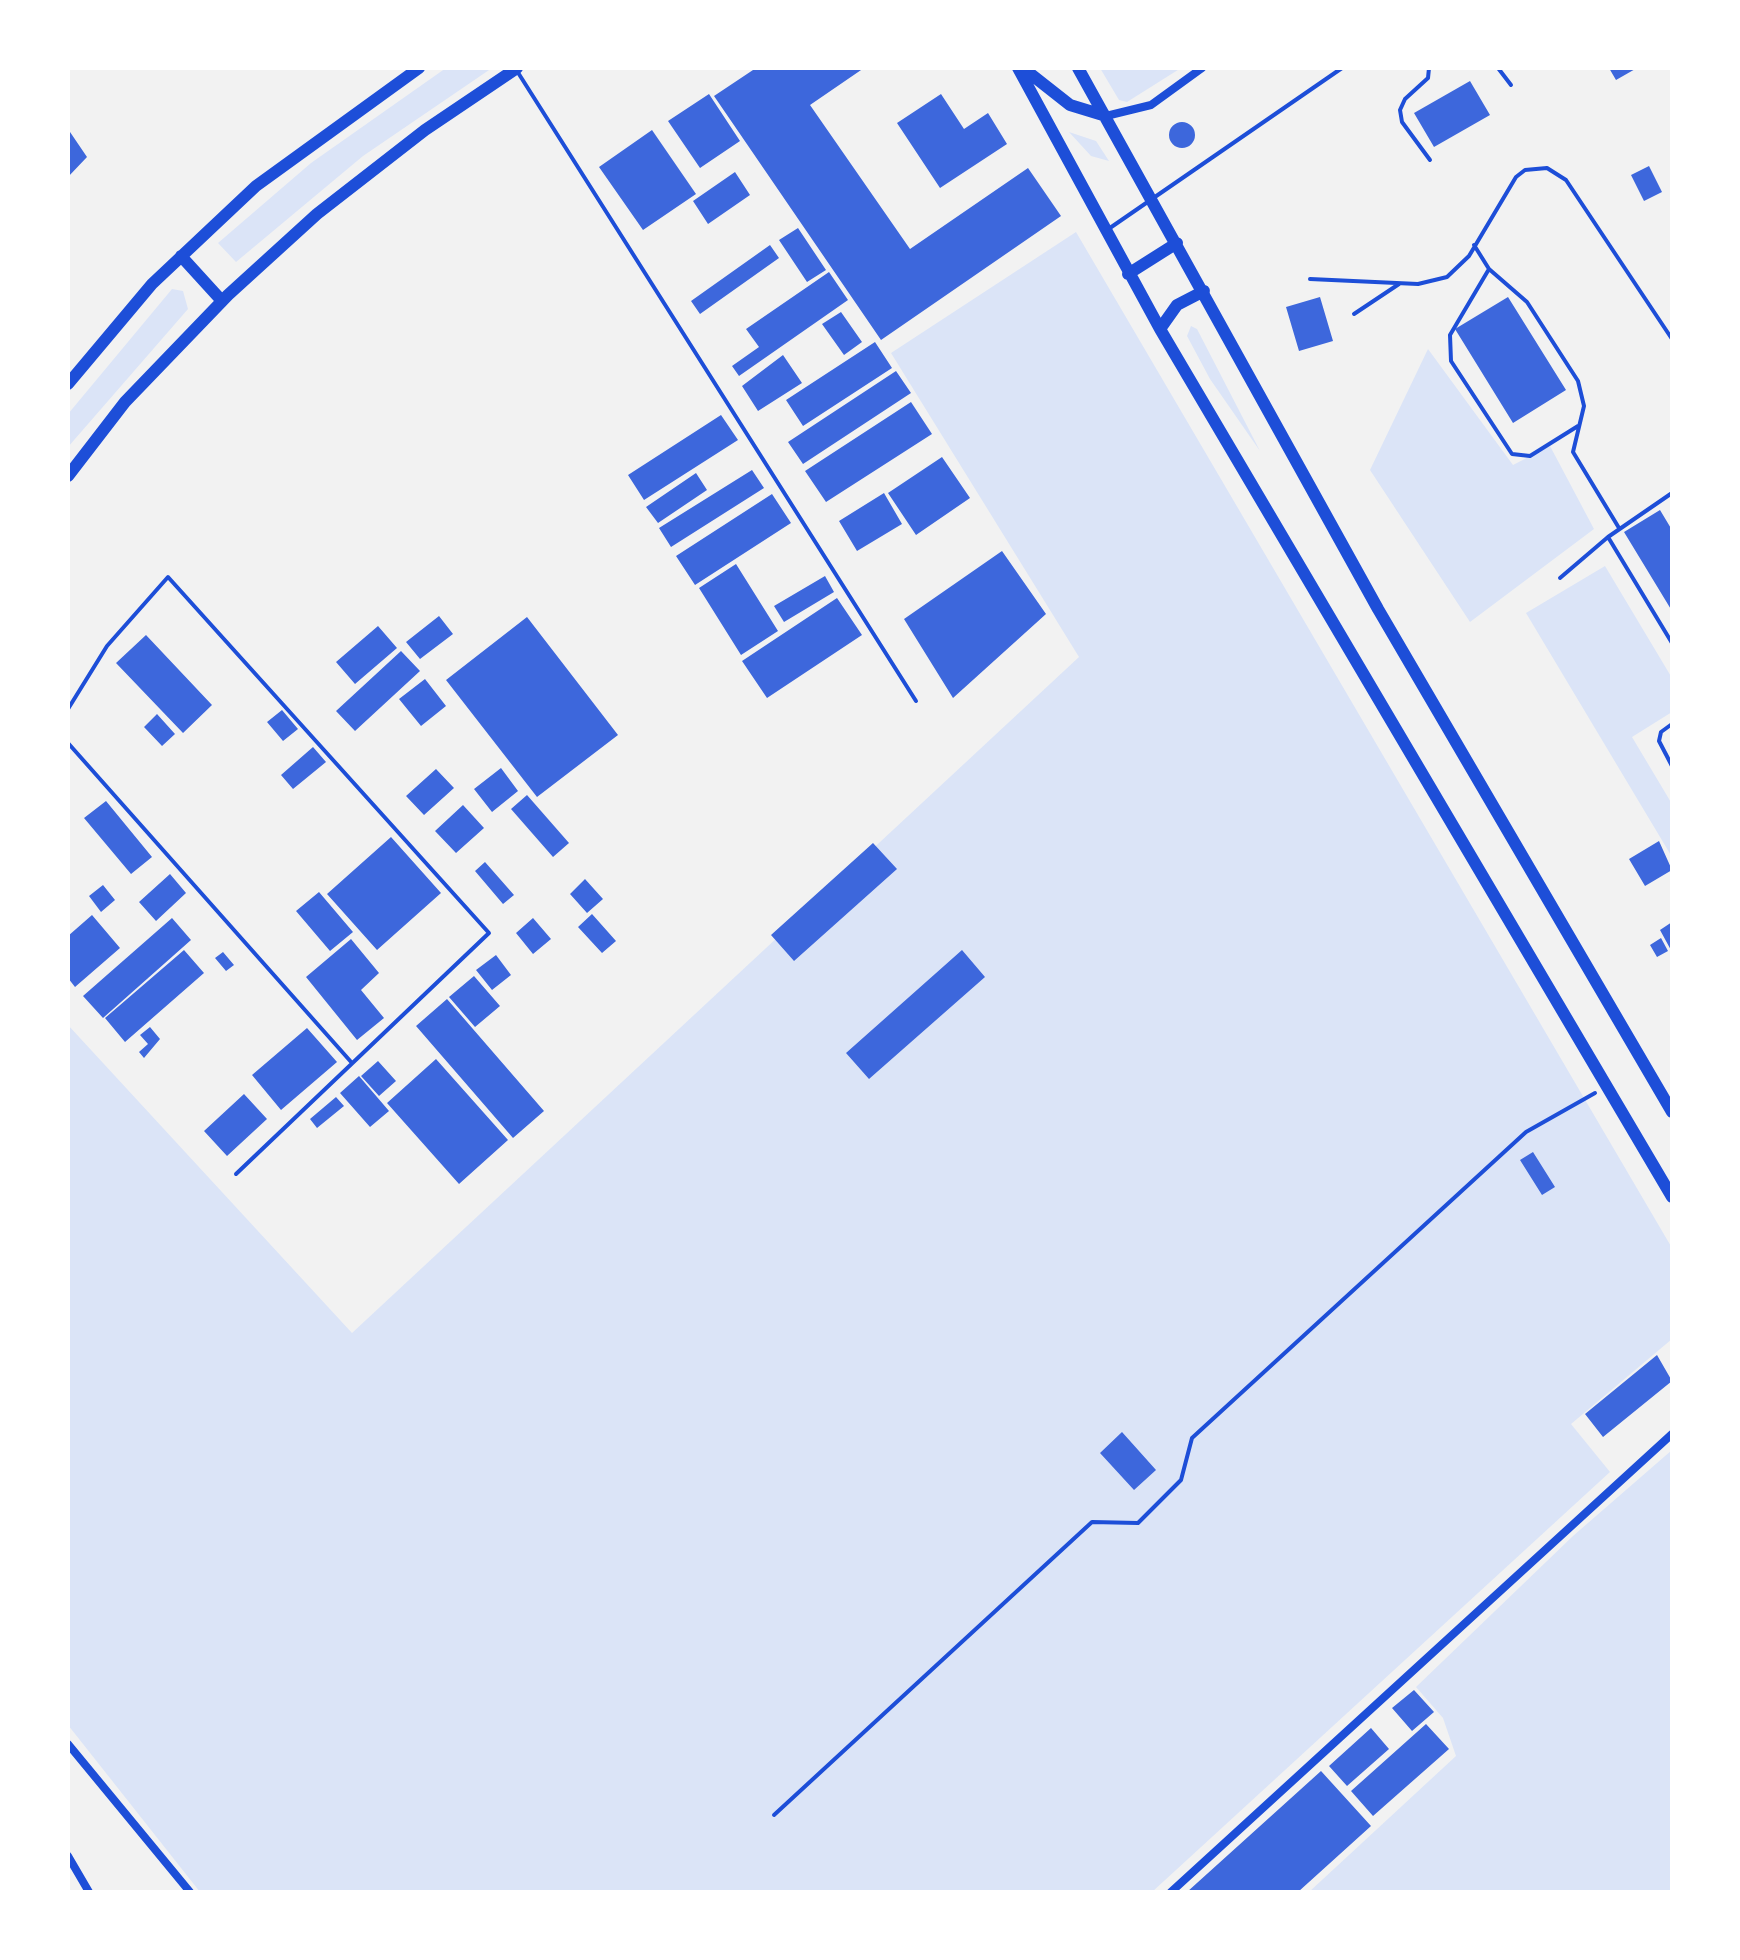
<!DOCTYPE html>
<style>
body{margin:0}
#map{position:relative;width:1740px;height:1960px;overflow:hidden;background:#f2f2f2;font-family:Jost,sans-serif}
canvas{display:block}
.frame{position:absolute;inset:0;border:70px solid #fff;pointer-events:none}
</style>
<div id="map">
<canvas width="1740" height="1960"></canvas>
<div class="frame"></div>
</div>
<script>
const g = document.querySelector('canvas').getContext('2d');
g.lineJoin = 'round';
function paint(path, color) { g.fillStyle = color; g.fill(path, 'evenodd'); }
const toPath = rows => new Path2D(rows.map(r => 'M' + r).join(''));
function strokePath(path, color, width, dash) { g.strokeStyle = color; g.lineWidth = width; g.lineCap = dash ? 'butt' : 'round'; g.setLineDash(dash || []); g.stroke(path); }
paint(toPath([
 [446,68,492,68,363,156,236,262,218,243,311,163],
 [1100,68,1181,68,1127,102,1119,100],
 [1069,132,1096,141,1109,161,1091,156],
 [1076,232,1672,1248,1672,1339,1571,1424,1610,1472,1152,1892,200,1892,68,1725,68,1025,352,1333,1079,657,891,353],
 [172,289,183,291,188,309,68,447,68,414],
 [1191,326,1197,329,1260,451,1210,379,1187,336],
 [1428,349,1513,465,1550,446,1594,529,1470,622,1370,470],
 [1605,566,1672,678,1672,712,1632,737,1672,804,1672,857,1526,613],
 [1672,1450,1672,1892,1309,1892,1456,1756,1443,1718,1416,1687,1573,1536]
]), '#dbe4f7');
paint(toPath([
 [756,68,864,68,810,105,910,249,1028,168,1061,216,881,340,714,96],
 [1609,68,1637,68,1616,80],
 [1470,81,1490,115,1434,147,1414,113],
 [709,94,740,141,700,168,668,121],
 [941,94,964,129,988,113,1007,144,940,188,897,123],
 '1169 135a13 13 0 1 1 26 0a13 13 0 1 1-26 0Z',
 [68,129,87,157,68,177],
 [652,130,696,194,643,230,599,167],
 [1649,166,1662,192,1644,201,1631,175],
 [735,172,750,195,708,224,693,201],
 [798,228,826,270,807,282,779,240],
 [770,245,779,258,700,314,691,301],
 [829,272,848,300,739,376,732,366,759,347,746,329],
 [1320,297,1333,341,1299,351,1286,307],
 [1508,297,1566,390,1513,423,1455,329],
 [841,312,862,342,844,355,822,324],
 [875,342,892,368,803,426,786,400],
 [783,355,802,383,758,411,742,386],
 [896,371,911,393,803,464,788,442],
 [911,402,932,434,826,502,805,471],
 [721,415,738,440,644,500,628,475],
 [942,457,970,498,916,535,888,493],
 [752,470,764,488,671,547,659,528],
 [696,473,707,490,658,523,646,507],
 [884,493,902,524,857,551,839,521],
 [772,494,791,523,695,585,676,556],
 [1660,510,1672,530,1672,611,1624,532],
 [1002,551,1046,614,953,698,904,619],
 [736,564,778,631,741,655,699,588],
 [825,576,834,592,784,622,774,606],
 [837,598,862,635,767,698,742,661],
 [439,616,453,634,420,659,406,642],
 [527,617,618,735,537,797,446,680],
 [378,626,397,648,355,684,336,662],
 [146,635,212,705,183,733,116,663],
 [401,651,420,671,355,731,336,711],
 [425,679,446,706,421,726,399,699],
 [282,710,298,729,283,741,267,722],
 [157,714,175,734,162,746,144,727],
 [313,747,326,762,293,789,281,775],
 [501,768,518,791,492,812,474,789],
 [436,769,454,788,424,815,406,796],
 [527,795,569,843,553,857,511,809],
 [106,801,152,857,131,874,84,818],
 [463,805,484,828,456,853,435,831],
 [391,837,441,893,377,950,327,894],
 [1659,841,1672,870,1645,886,1629,859],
 [873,843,897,869,794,961,771,935],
 [485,862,514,895,503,904,475,871],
 [170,874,186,893,156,921,139,902],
 [585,879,603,899,587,913,570,894],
 [103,885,115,900,101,912,89,896],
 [319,892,353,932,330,951,296,911],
 [592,914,616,941,602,953,578,927],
 [92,915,120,948,75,987,68,978,68,936],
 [172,918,191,940,103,1018,83,996],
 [533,918,551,939,533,954,516,933],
 [1672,922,1672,952,1660,930],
 [1661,938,1668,951,1657,957,1650,945],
 [351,939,379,973,361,990,384,1018,357,1040,306,977],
 [184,950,204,973,125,1042,105,1018],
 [962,950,985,977,869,1079,846,1053],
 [223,952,234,965,226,971,215,958],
 [496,955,511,975,492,990,476,970],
 [474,976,500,1006,475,1027,449,997],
 [447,999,544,1111,513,1138,416,1026],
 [150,1027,160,1039,144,1058,139,1052,148,1044,140,1035],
 [307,1028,337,1062,281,1110,252,1075],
 [436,1059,508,1140,459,1184,387,1103],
 [378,1061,396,1081,379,1096,361,1076],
 [359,1076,389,1111,370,1127,340,1093],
 [244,1094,267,1119,227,1156,204,1131],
 [336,1097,344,1106,317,1128,310,1119],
 [1533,1152,1555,1187,1542,1195,1520,1160],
 [1657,1355,1672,1381,1603,1437,1585,1414],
 [1122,1432,1156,1470,1134,1490,1100,1453],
 [1414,1690,1434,1712,1412,1731,1392,1708],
 [1426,1724,1449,1749,1373,1816,1351,1791],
 [1371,1728,1389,1749,1347,1786,1329,1766],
 [1321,1771,1371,1826,1298,1892,1187,1892]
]), '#3d67dc');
strokePath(toPath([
 [774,1815,1092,1522,1138,1523,1181,1480,1192,1438,1526,1132,1595,1093]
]), '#1d4ed8', 4);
strokePath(toPath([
 [1371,68,1383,68],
 [1429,68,1428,78,1405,99,1400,110,1402,122,1430,160],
 [1498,68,1511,85],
 [517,71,916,701],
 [1107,230,1342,68],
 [1474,245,1489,269,1527,302,1578,381,1584,406,1573,452,1619,528],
 [1489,269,1450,335,1451,361,1512,454,1530,456,1578,426],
 [1310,279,1418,284,1447,277,1469,256,1516,177,1525,170,1547,168,1566,180,1672,339],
 [1354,314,1399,284],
 [1608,537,1672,643],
 [1560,578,1608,537,1672,493],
 [68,709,107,646,168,577,489,933,236,1174],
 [1672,724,1661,732,1659,741,1672,766],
 [68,743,352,1063]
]), '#1d4ed8', 4);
strokePath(toPath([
 [1106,116,1151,105,1202,68],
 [68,1744,190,1892],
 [68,1856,89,1892],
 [1171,1892,1672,1434]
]), '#1d4ed8', 8);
strokePath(toPath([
 [1018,68,1160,329,1672,1197],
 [1023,68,1070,105,1106,116],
 [1078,68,1378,609,1672,1112],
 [1128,274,1177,243],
 [1160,329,1177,305,1204,291]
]), '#1d4ed8', 12);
strokePath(toPath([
 [181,256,222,301],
 [68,384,152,284,256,186,419,68],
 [68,476,125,402,228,295,317,214,425,130,517,68]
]), '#1d4ed8', 12);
</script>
